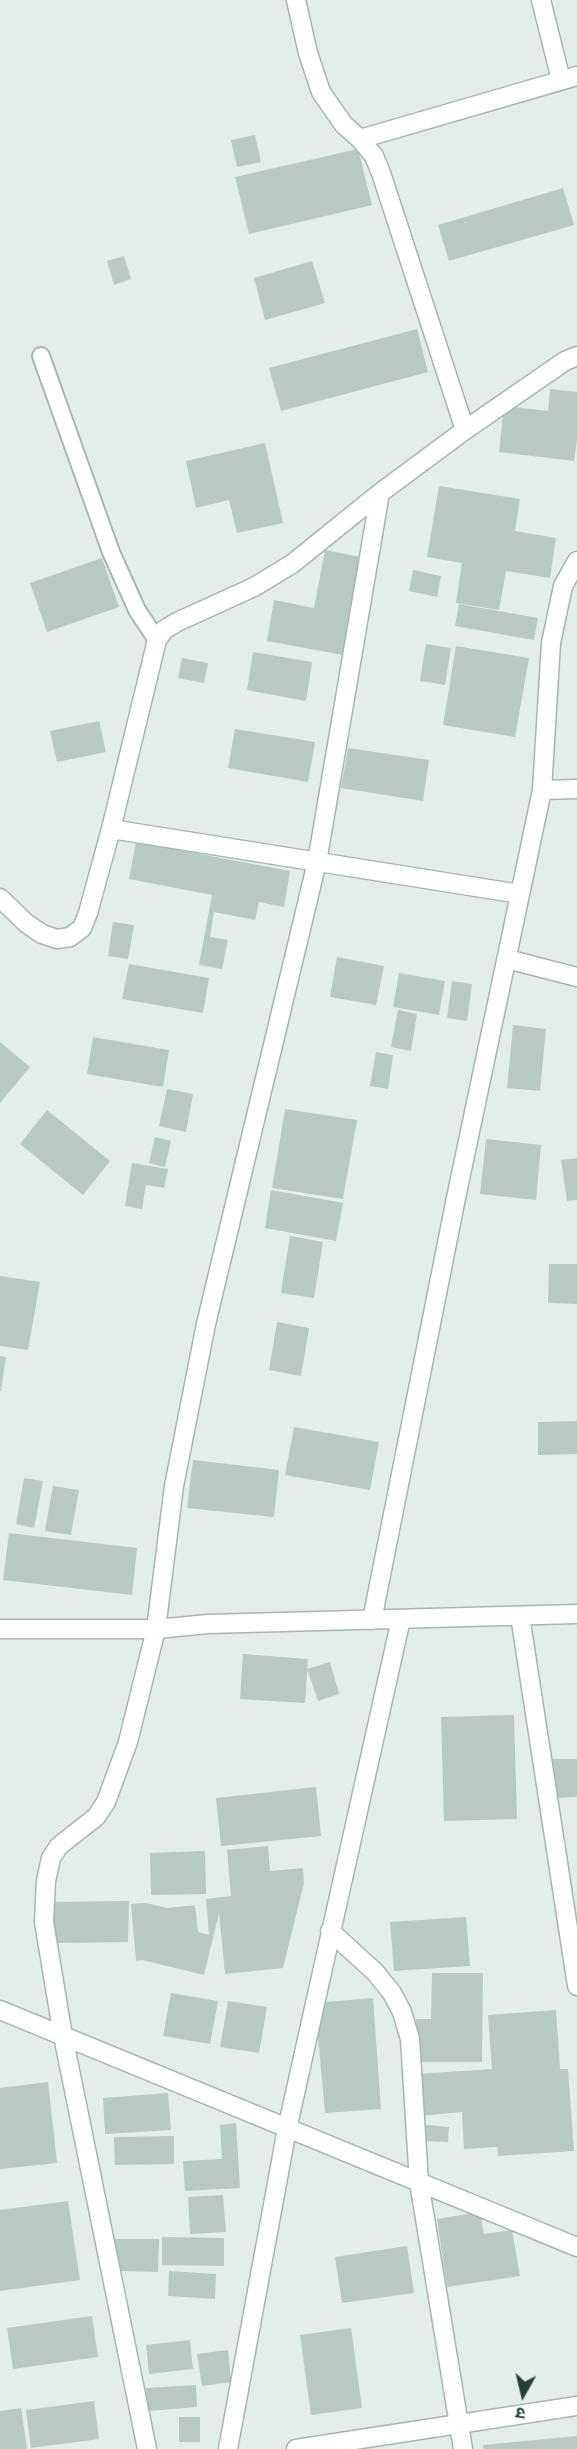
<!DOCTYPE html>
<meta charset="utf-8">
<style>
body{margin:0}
#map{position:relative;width:577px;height:2449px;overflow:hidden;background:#e3eee9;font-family:Figtree,"Noto Sans Devanagari",sans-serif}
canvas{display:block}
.north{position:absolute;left:493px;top:2365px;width:60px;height:60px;-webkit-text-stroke:4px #f3faf7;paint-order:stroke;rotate:188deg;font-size:16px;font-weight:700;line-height:24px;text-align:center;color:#214039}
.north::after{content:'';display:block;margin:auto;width:21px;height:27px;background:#214039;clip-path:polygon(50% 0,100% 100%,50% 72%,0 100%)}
</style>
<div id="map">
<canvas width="577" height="2449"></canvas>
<div class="north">उ</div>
</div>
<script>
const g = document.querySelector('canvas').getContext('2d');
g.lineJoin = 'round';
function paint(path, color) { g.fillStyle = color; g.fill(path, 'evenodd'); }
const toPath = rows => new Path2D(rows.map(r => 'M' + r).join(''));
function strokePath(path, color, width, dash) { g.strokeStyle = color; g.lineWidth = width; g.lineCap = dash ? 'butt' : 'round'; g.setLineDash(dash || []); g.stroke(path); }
paint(toPath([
 [255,135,261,162,237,167,231,140],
 [358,149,372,205,249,234,235,177],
 [563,188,574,225,449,261,438,225],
 [124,256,131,279,114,285,107,261],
 [312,261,325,303,265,320,254,278],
 [417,329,428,372,281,411,269,368],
 [550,389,577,392,577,439,574,461,499,452,504,406,548,411],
 [265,443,283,523,237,533,229,500,196,508,186,461],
 [439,486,520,499,515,531,556,538,550,578,506,571,499,610,456,603,462,563,427,557],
 [325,550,366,558,348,656,267,641,274,600,314,608],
 [102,558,119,607,47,632,30,583],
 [413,570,441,576,437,597,409,591],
 [459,604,538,618,534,640,455,626],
 [426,644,451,648,445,685,420,681],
 [456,646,529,658,515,737,443,725],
 [253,652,312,662,306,701,247,690],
 [182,658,208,663,204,683,178,678],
 [99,721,106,752,57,762,50,731],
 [235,729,315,742,308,782,228,768],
 [348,748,429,760,423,801,341,788],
 [136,842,290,871,284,907,259,902,255,920,214,912,210,937,228,940,222,969,199,965,212,895,129,879],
 [113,922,134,925,128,959,108,956],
 [337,957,384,966,376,1005,330,997],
 [129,964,209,978,203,1013,122,999],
 [399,973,445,981,439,1015,393,1007],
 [452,981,472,984,467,1021,447,1018],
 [398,1010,417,1014,411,1051,391,1047],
 [513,1025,546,1029,540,1091,507,1088],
 [93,1037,169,1050,163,1087,87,1074],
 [0,1042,30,1067,0,1103],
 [376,1052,393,1055,388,1089,370,1086],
 [167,1089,193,1094,186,1132,159,1126],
 [285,1109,357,1120,343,1199,272,1188],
 [47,1110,110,1161,83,1195,20,1144],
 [155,1137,171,1141,165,1167,149,1163],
 [486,1139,541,1145,536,1200,480,1194],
 [577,1158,577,1200,567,1201,561,1160],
 [132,1163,168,1169,164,1188,146,1185,142,1209,125,1206],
 [271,1190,343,1203,336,1241,265,1228],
 [290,1236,323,1242,314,1298,281,1293],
 [549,1264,577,1264,577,1304,548,1303],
 [0,1276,40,1282,28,1350,0,1346],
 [277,1322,309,1328,301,1376,269,1370],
 [0,1356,6,1357,1,1391,0,1391],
 [577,1421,577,1454,538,1455,538,1422],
 [294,1427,379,1442,370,1490,285,1475],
 [193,1460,279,1470,274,1517,187,1508],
 [24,1478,43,1481,34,1528,16,1524],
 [53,1486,79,1490,71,1535,45,1531],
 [9,1533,137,1548,132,1595,3,1580],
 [243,1654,308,1659,305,1703,240,1699],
 [330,1662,339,1694,318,1701,307,1669],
 [514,1715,517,1819,444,1821,441,1717],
 [549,1759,577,1759,577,1797,549,1798],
 [316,1787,321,1836,221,1846,216,1798],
 [268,1846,270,1871,303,1868,304,1883,283,1968,225,1974,219,1913,204,1975,142,1960,136,1961,131,1904,146,1903,167,1908,195,1905,198,1932,209,1935,206,1899,231,1896,227,1850],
 [205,1851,206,1894,151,1895,150,1853],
 [129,1901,128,1942,52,1943,51,1902],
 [466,1917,470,1966,394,1971,390,1922],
 [432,1973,483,1973,482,2062,418,2062,416,2019,431,2019],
 [171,1993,218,2001,210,2044,163,2036],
 [373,1998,381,2109,325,2113,315,2003],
 [228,2001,267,2007,259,2053,220,2047],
 [556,2010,560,2069,568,2069,574,2151,498,2156,497,2147,464,2149,462,2112,419,2116,416,2074,492,2069,488,2015],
 [48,2082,57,2163,0,2169,0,2088],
 [168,2093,171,2130,105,2134,103,2098],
 [236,2123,240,2188,185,2191,183,2161,222,2159,220,2125],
 [426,2125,449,2127,448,2142,425,2141],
 [174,2136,174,2164,115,2165,114,2137],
 [223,2195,226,2232,190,2234,188,2197],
 [68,2201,80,2280,0,2291,0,2210],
 [480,2212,484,2234,512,2230,520,2276,447,2287,437,2219],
 [162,2237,224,2238,224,2266,162,2265],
 [114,2239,159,2239,158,2272,114,2271],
 [407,2246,414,2293,342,2303,335,2257],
 [169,2271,216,2274,215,2299,168,2296],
 [92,2316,98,2357,13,2369,7,2328],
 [351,2328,362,2408,311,2415,300,2335],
 [190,2340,193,2369,149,2374,146,2345],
 [228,2350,231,2382,202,2386,197,2354],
 [196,2385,197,2407,148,2411,146,2388],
 [94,2401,99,2439,31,2448,26,2410],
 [21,2408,27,2449,0,2449,0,2411],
 [179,2417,200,2417,200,2442,179,2442],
 [577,2436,577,2449,484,2449,483,2445]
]), '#b8c9c2');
const service = toPath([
 [41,356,111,552,137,610,157,640]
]);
const minor = toPath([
 [296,0,308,53,321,92,344,125,360,139,374,156,381,173,465,430],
 [541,0,561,80],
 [360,139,577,76],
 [542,790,577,789],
 [111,829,520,894],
 [0,898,26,923,42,934,57,939,70,937,82,928,88,913,111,829,157,640,164,630,177,622,254,587,292,564,380,493,465,430,565,361,577,356],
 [507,959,577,977],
 [520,1616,577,1986],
 [372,1620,456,1198,542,790,551,643,563,586,577,561],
 [0,1629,156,1629,208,1624,577,1614],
 [330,1931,375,1972,392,1993,402,2012,410,2039,419,2182,463,2449],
 [0,2010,577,2247],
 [147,2449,63,2036,44,1922,46,1881,51,1858,59,1846,96,1817,106,1802,128,1742,156,1629,174,1486,206,1324,317,862,380,493],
 [228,2449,287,2129,401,1619],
 [296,2449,577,2406]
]);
strokePath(service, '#a5b6b1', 20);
strokePath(minor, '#a5b6b1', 21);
strokePath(service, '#fff', 16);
strokePath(minor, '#fff', 18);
</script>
